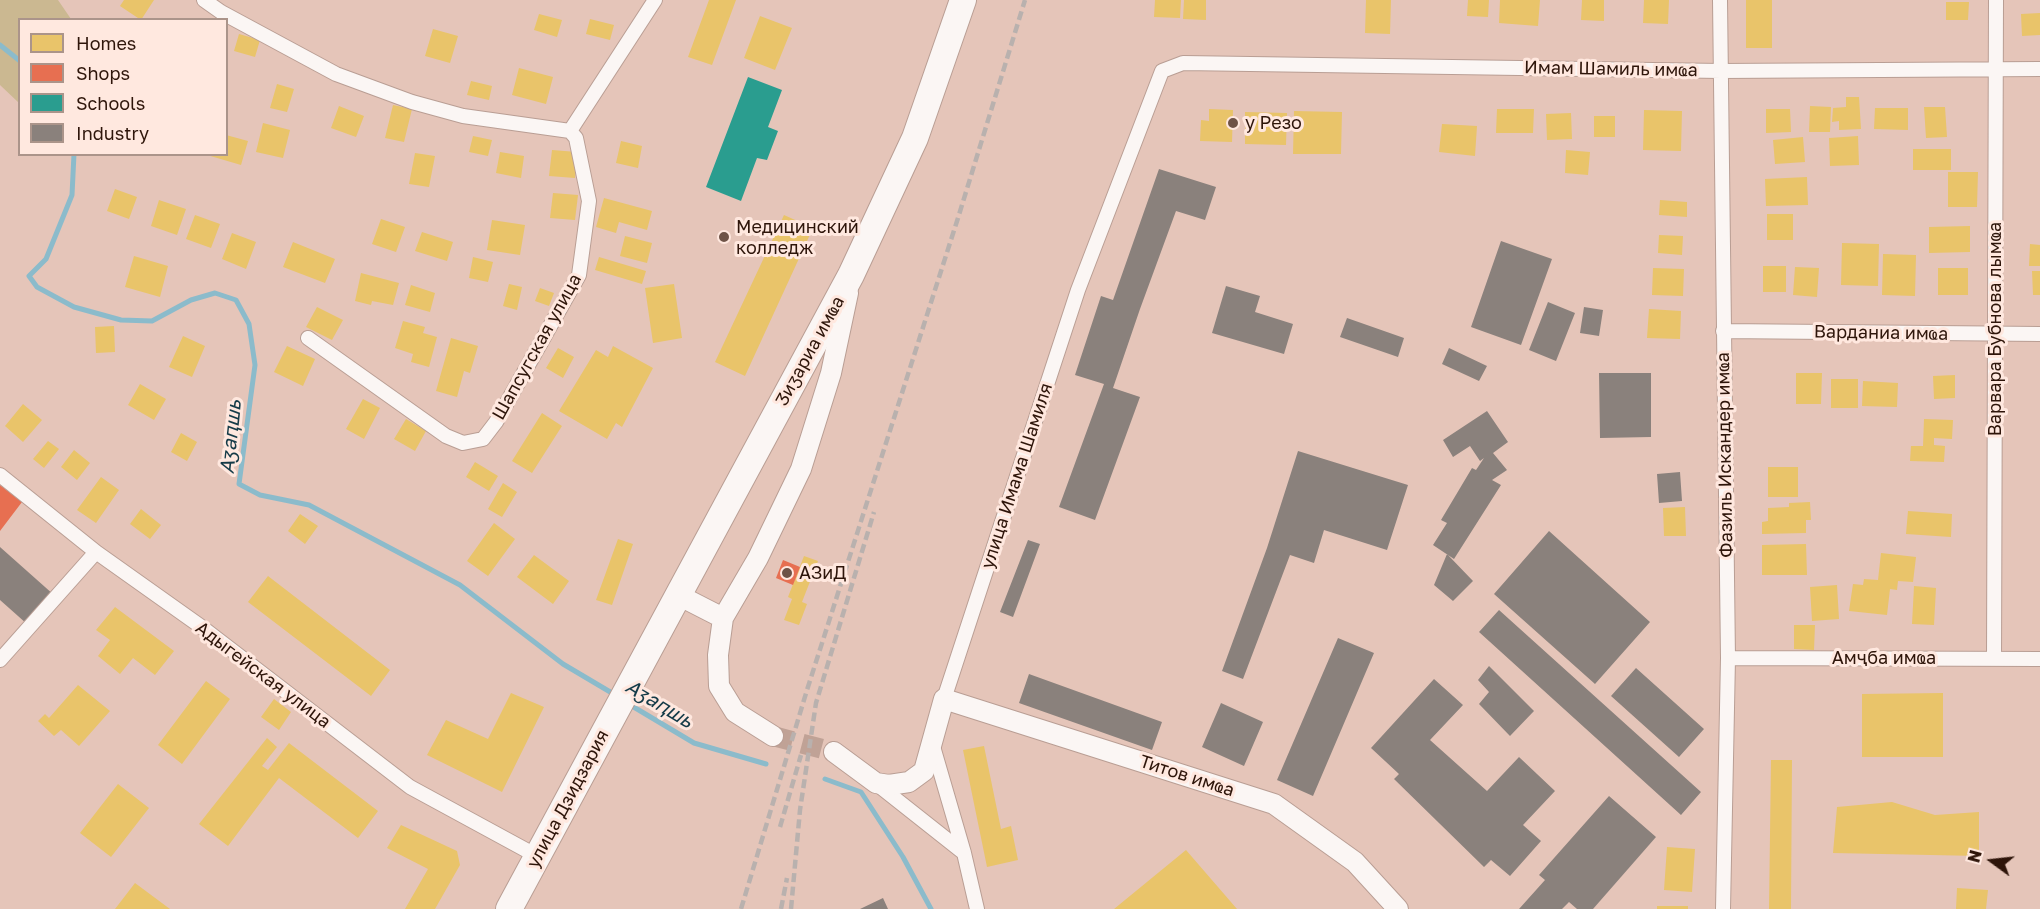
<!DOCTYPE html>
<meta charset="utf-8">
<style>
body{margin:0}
#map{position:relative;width:2040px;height:909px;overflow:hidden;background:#e5c5b9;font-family:"Golos Text",sans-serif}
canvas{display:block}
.legend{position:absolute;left:18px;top:18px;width:210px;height:138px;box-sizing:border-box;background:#ffe8df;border:2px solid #ab948a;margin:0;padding:8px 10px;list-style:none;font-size:18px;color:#2e150a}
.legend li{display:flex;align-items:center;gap:12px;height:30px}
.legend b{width:30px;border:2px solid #ab948a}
.north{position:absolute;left:1962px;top:831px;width:60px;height:60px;-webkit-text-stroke:4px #ffe8df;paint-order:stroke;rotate:285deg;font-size:16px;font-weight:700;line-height:24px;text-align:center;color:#2e150a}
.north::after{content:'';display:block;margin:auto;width:21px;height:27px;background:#2e150a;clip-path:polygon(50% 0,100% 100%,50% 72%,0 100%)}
</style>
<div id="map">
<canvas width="2040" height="909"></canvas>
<ul class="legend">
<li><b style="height:16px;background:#e9c46a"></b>Homes</li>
<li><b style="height:16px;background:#e76f51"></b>Shops</li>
<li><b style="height:16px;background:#2a9d8f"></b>Schools</li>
<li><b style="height:16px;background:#8a817c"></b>Industry</li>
</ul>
<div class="north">N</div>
</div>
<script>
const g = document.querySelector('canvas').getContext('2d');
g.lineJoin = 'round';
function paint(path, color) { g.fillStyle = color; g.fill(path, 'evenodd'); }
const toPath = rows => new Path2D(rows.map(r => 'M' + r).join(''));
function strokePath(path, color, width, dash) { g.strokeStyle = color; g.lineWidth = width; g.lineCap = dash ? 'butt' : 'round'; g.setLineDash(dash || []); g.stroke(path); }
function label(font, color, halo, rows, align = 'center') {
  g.font = font + ' "Golos Text",sans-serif'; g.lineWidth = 6; g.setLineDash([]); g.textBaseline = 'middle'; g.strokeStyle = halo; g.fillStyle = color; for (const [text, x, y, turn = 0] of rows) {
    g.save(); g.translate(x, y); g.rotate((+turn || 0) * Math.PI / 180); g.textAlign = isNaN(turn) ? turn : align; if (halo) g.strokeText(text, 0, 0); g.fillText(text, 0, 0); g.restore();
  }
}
paint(toPath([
 [0,0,58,0,71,19,20,20,19,103,0,85]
]), '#cbb891');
paint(toPath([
 [124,0,154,0,141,20,120,6],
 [709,0,736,0,712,65,688,57],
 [1155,0,1181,0,1180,18,1154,17],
 [1184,0,1206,0,1206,20,1183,19],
 [1366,0,1391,0,1390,34,1365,33],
 [1468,0,1489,0,1488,17,1467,16],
 [1500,0,1540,0,1538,26,1499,23],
 [1582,0,1604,0,1604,21,1581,20],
 [1644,0,1669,0,1668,24,1643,23],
 [1746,0,1772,0,1772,48,1746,48],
 [1946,2,1969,2,1968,20,1946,20],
 [2040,13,2040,35,2022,36,2021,14],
 [539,14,562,20,557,37,534,30],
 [760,16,792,28,775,70,744,58],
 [590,19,614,25,610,40,586,34],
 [433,29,458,36,450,63,425,56],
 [239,34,260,40,255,57,234,51],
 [519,68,553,77,546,104,512,95],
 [471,81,492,86,489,100,467,95],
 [277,84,294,89,287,112,270,108],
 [1846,97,1859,97,1861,129,1839,130,1839,121,1832,122,1833,108,1846,107],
 [393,105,412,109,404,142,385,138],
 [339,106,364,116,356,137,331,128],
 [1810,106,1831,107,1830,132,1809,132],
 [1924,107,1945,107,1947,137,1926,138],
 [1875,108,1908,108,1908,130,1874,129],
 [1209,109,1233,110,1232,142,1200,141,1201,120,1209,121],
 [1497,109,1534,109,1533,133,1496,133],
 [1766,109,1790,109,1791,132,1766,133],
 [1644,110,1682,111,1681,151,1643,150],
 [1294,111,1342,112,1341,154,1293,154],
 [1245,112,1287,113,1286,145,1245,144],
 [1571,113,1572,139,1547,140,1546,114],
 [1594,116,1615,116,1615,137,1594,137],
 [263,123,290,130,283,158,256,152],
 [1442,124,1477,126,1475,156,1439,152],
 [226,135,248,141,241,165,207,155,226,154],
 [473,136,492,140,488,156,469,152],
 [1858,136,1859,165,1830,166,1829,138],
 [1803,137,1805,162,1775,164,1773,140],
 [621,141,642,146,638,168,616,163],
 [1913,149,1951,149,1951,170,1913,170],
 [552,150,577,152,575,178,549,176],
 [1566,150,1590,152,1588,175,1565,173],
 [500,152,524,156,521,178,496,173],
 [415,153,435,156,429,187,409,184],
 [1948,172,1978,172,1977,207,1948,207],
 [1807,177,1808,205,1766,206,1765,179],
 [115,189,137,197,129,219,107,211],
 [553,193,578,195,575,220,550,218],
 [604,198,652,211,647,230,619,222,616,233,596,227],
 [159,200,186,209,177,235,151,226],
 [1660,200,1687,202,1687,217,1659,215],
 [1767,214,1793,214,1793,240,1767,240],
 [195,215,220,224,211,248,186,239],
 [784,215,813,228,745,376,715,362],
 [381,219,405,227,396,252,372,244],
 [492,220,525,225,520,255,487,250],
 [1970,226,1970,252,1929,253,1929,227],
 [422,232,453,242,447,261,415,251],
 [232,233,256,242,246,269,222,259],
 [1659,235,1683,236,1682,255,1658,253],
 [625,236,652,243,647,263,620,256],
 [293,242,335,259,325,283,283,267],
 [1842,243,1879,244,1878,286,1841,285],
 [2030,244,2040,245,2040,266,2029,266],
 [1883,254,1916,255,1915,296,1882,295],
 [134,256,168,266,160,297,125,287],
 [473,257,493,262,488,282,469,278],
 [599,257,646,271,642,284,595,270],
 [1763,266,1786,266,1786,292,1763,292],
 [1795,267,1819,268,1817,297,1793,295],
 [1653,268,1684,269,1683,296,1652,295],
 [1938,268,1968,268,1968,295,1938,295],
 [2032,271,2040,271,2040,295,2033,295],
 [361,273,399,283,393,305,372,301,371,305,355,301],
 [509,284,522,287,517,310,503,306],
 [674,284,682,338,653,343,645,288],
 [411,285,435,293,430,312,405,305],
 [540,288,554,293,549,306,535,301],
 [317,307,343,320,332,340,306,327],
 [1649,309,1681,311,1680,339,1647,338],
 [403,321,425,327,423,333,437,337,429,367,411,362,413,354,395,348],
 [114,326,115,352,96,353,95,327],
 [183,336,205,346,192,377,169,367],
 [451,338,478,346,470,373,464,371,457,397,436,391],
 [287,346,315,359,303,386,274,372],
 [613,346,653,368,622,427,616,423,607,439,559,411,596,350,608,357],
 [558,348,574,357,563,378,546,368],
 [1796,373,1822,373,1821,404,1796,404],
 [1955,375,1955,398,1934,399,1933,376],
 [1831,379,1858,379,1858,408,1831,408],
 [1863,381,1898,383,1897,407,1862,406],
 [140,384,166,399,154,420,128,405],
 [363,399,380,408,364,439,346,429],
 [23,404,42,420,23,442,5,426],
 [542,413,562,426,532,473,512,461],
 [406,419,426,431,415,451,394,439],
 [1924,419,1953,420,1952,439,1934,438,1934,445,1945,446,1944,462,1910,461,1911,446,1923,446],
 [181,433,197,442,187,461,171,452],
 [48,441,59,449,44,468,33,459],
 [74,450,90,463,77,480,61,467],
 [475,462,498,476,489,491,466,477],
 [1768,467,1798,467,1798,497,1768,497],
 [101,477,119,490,96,523,77,510],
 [503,483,517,492,502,517,488,509],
 [1810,502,1811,520,1806,520,1806,533,1762,534,1762,522,1768,521,1768,508,1789,507,1789,503],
 [1685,507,1686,536,1664,536,1663,508],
 [141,509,161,525,150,539,130,524],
 [1908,511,1952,514,1951,537,1906,534],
 [300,514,318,526,305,544,288,531],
 [494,523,515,539,488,576,467,561],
 [618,539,633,544,612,605,596,600],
 [1806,544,1807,575,1762,575,1762,545],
 [1881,553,1916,557,1913,582,1898,581,1897,590,1890,589,1887,615,1849,611,1853,584,1863,585,1864,579,1878,580],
 [534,555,569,581,553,604,517,577],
 [804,556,818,561,802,602,807,604,799,625,784,620,792,599,788,597],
 [268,576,390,670,371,696,248,602],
 [1837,585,1839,619,1812,621,1810,587],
 [1914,586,1936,588,1934,625,1912,624],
 [115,607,174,651,155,675,133,658,120,674,98,656,110,640,96,630],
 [1794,625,1815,625,1814,650,1794,649],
 [206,681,230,699,182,764,158,745],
 [78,685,110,711,79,746,61,730,54,736,38,721,45,714,49,718],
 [511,693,544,707,502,792,427,755,446,720,488,739],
 [1943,693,1943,757,1862,757,1862,694],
 [274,699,291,712,279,730,261,717],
 [267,738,277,747,262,766,268,770,289,743,378,811,358,838,279,778,228,846,199,824],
 [984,746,1001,829,1011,826,1018,860,987,867,963,750],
 [1771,760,1792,760,1791,909,1769,909],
 [118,784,149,808,111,857,80,833],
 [1892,802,1935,815,1979,812,1979,856,1833,853,1837,807],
 [401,825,457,851,460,865,435,909,405,909,428,869,387,848],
 [1667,847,1695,849,1692,892,1664,890],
 [1186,850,1237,909,1114,909],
 [135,883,170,909,115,909],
 [1957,888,1988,890,1986,909,1956,909],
 [1657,906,1688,906,1688,909,1657,909]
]), '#e9c46a');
paint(toPath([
 [0,485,22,502,0,531],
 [783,560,800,567,793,585,776,578]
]), '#e76f51');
paint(toPath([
 [748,77,782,90,768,127,778,131,767,160,757,158,741,201,706,187]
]), '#2a9d8f');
paint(toPath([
 [1159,169,1216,187,1205,220,1176,211,1140,309,1113,388,1140,397,1095,520,1059,507,1104,384,1075,375,1101,296,1113,300],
 [1501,241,1552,259,1521,345,1471,327],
 [1226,286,1260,296,1255,312,1293,324,1284,354,1212,333],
 [1548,302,1575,313,1556,361,1529,350],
 [1584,307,1603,310,1599,336,1580,333],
 [1347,318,1404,338,1398,357,1340,337],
 [1449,348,1487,366,1479,381,1442,364],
 [1599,373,1651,373,1651,437,1600,438],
 [1487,411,1508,442,1493,453,1507,470,1492,480,1501,485,1454,559,1433,545,1447,523,1441,520,1472,468,1476,470,1484,458,1480,461,1470,446,1453,457,1443,440],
 [1298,451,1408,485,1387,550,1324,530,1314,563,1290,555,1243,679,1222,671,1267,548],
 [1680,472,1682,501,1659,503,1657,474],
 [1549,531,1650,622,1595,684,1494,594],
 [1028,540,1040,544,1013,617,1000,612],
 [0,547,54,595,27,624,0,600],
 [1447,554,1473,581,1453,601,1434,585],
 [1499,610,1701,792,1681,815,1479,632],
 [1338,638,1374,653,1313,796,1277,780],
 [1489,666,1534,711,1510,736,1479,704,1489,692,1478,680],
 [1636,668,1704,729,1679,757,1611,696],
 [1029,674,1162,722,1152,750,1019,703],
 [1434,679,1463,705,1430,740,1487,791,1519,757,1555,791,1523,825,1541,841,1510,876,1491,860,1484,867,1394,779,1399,774,1371,748],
 [1221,703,1263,722,1244,766,1202,747],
 [1609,796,1656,837,1593,909,1577,909,1569,902,1562,909,1519,909,1545,880,1539,875],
 [883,898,888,909,860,909]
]), '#8a817c');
strokePath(toPath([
 [0,45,20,61],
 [74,154,72,195,46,259,29,276,37,287,74,307,121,320,152,321,191,300,215,293,236,300,249,324,255,365,239,484,260,495,309,505,460,585,563,664,617,696],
 [627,703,694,743,766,764],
 [825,779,861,792,903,857,931,909]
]), '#8bbbcb', 5);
strokePath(toPath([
 [773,736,834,752]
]), '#c0a296', 20, [20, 10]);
const street = toPath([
 [204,0,221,12,336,74,412,102,463,116,570,131],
 [1720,0,1728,658,1723,909],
 [570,131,655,0],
 [1723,331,2040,334],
 [308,338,446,436,463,443,483,439,496,422,579,275,589,201,576,138,570,131],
 [0,475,96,552,203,628,410,787,537,856],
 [1728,658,2040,659],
 [1994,659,1996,0],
 [0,660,96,552],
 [944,699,1078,290,1162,71,1183,63,1721,71,2040,69],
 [932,743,964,853,977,909],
 [878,785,964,853]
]);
const secondary = toPath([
 [678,595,723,618],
 [773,736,735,712,719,686,718,655,723,618,758,558,801,469,831,373,848,293],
 [834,752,876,783,889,785,909,782,924,771,944,699,1274,804,1355,862,1398,909]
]);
const highway = toPath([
 [509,909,851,275,915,138,963,0]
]);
strokePath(street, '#b99e94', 16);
strokePath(secondary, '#b99e94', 22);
strokePath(highway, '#b99e94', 28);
strokePath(street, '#fbf6f4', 14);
strokePath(secondary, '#fbf6f4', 20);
strokePath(highway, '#fbf6f4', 26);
strokePath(toPath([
 [780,827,801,755],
 [741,909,807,690,958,218,1025,0],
 [781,909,787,878],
 [791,909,800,810,816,703,874,512]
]), '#b9b1ae', 4.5, [9, 4.5]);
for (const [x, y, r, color] of [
 [1233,123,6,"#6e5347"],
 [724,237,6,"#6e5347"],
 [787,573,6,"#6e5347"]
]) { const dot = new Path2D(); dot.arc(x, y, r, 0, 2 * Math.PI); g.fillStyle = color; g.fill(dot); strokePath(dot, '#ffe8df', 2); }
label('18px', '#2e150a', '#ffe8df', [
 ["Имам Шамиль имҩа",1611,69,1],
 ["Варвара Бубнова лымҩа",1995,329,-90],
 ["Варданиа имҩа",1881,333,1],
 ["Шапсугская улица",537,347,-61],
 ["Ӡиӡариа имҩа",810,351,-61],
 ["Фазиль Искандер имҩа",1725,455,-91],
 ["улица Имама Шамиля",1017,476,-72],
 ["Амҷба имҩа",1884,658],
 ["Адыгейская улица",263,675,37],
 ["Титов имҩа",1187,776,18],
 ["улица Дзидзария",568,799,-62]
]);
label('18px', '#2e150a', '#ffe8df', [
 ["у Резо",1245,123],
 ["Медицинский",736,227],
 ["колледж",736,248],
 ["АЗиД",799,573]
], 'left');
label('italic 20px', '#153b48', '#ffe8df', [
 ["Аӡаԥшь",231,437,-84],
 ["Аӡаԥшь",659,704,31]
]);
</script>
